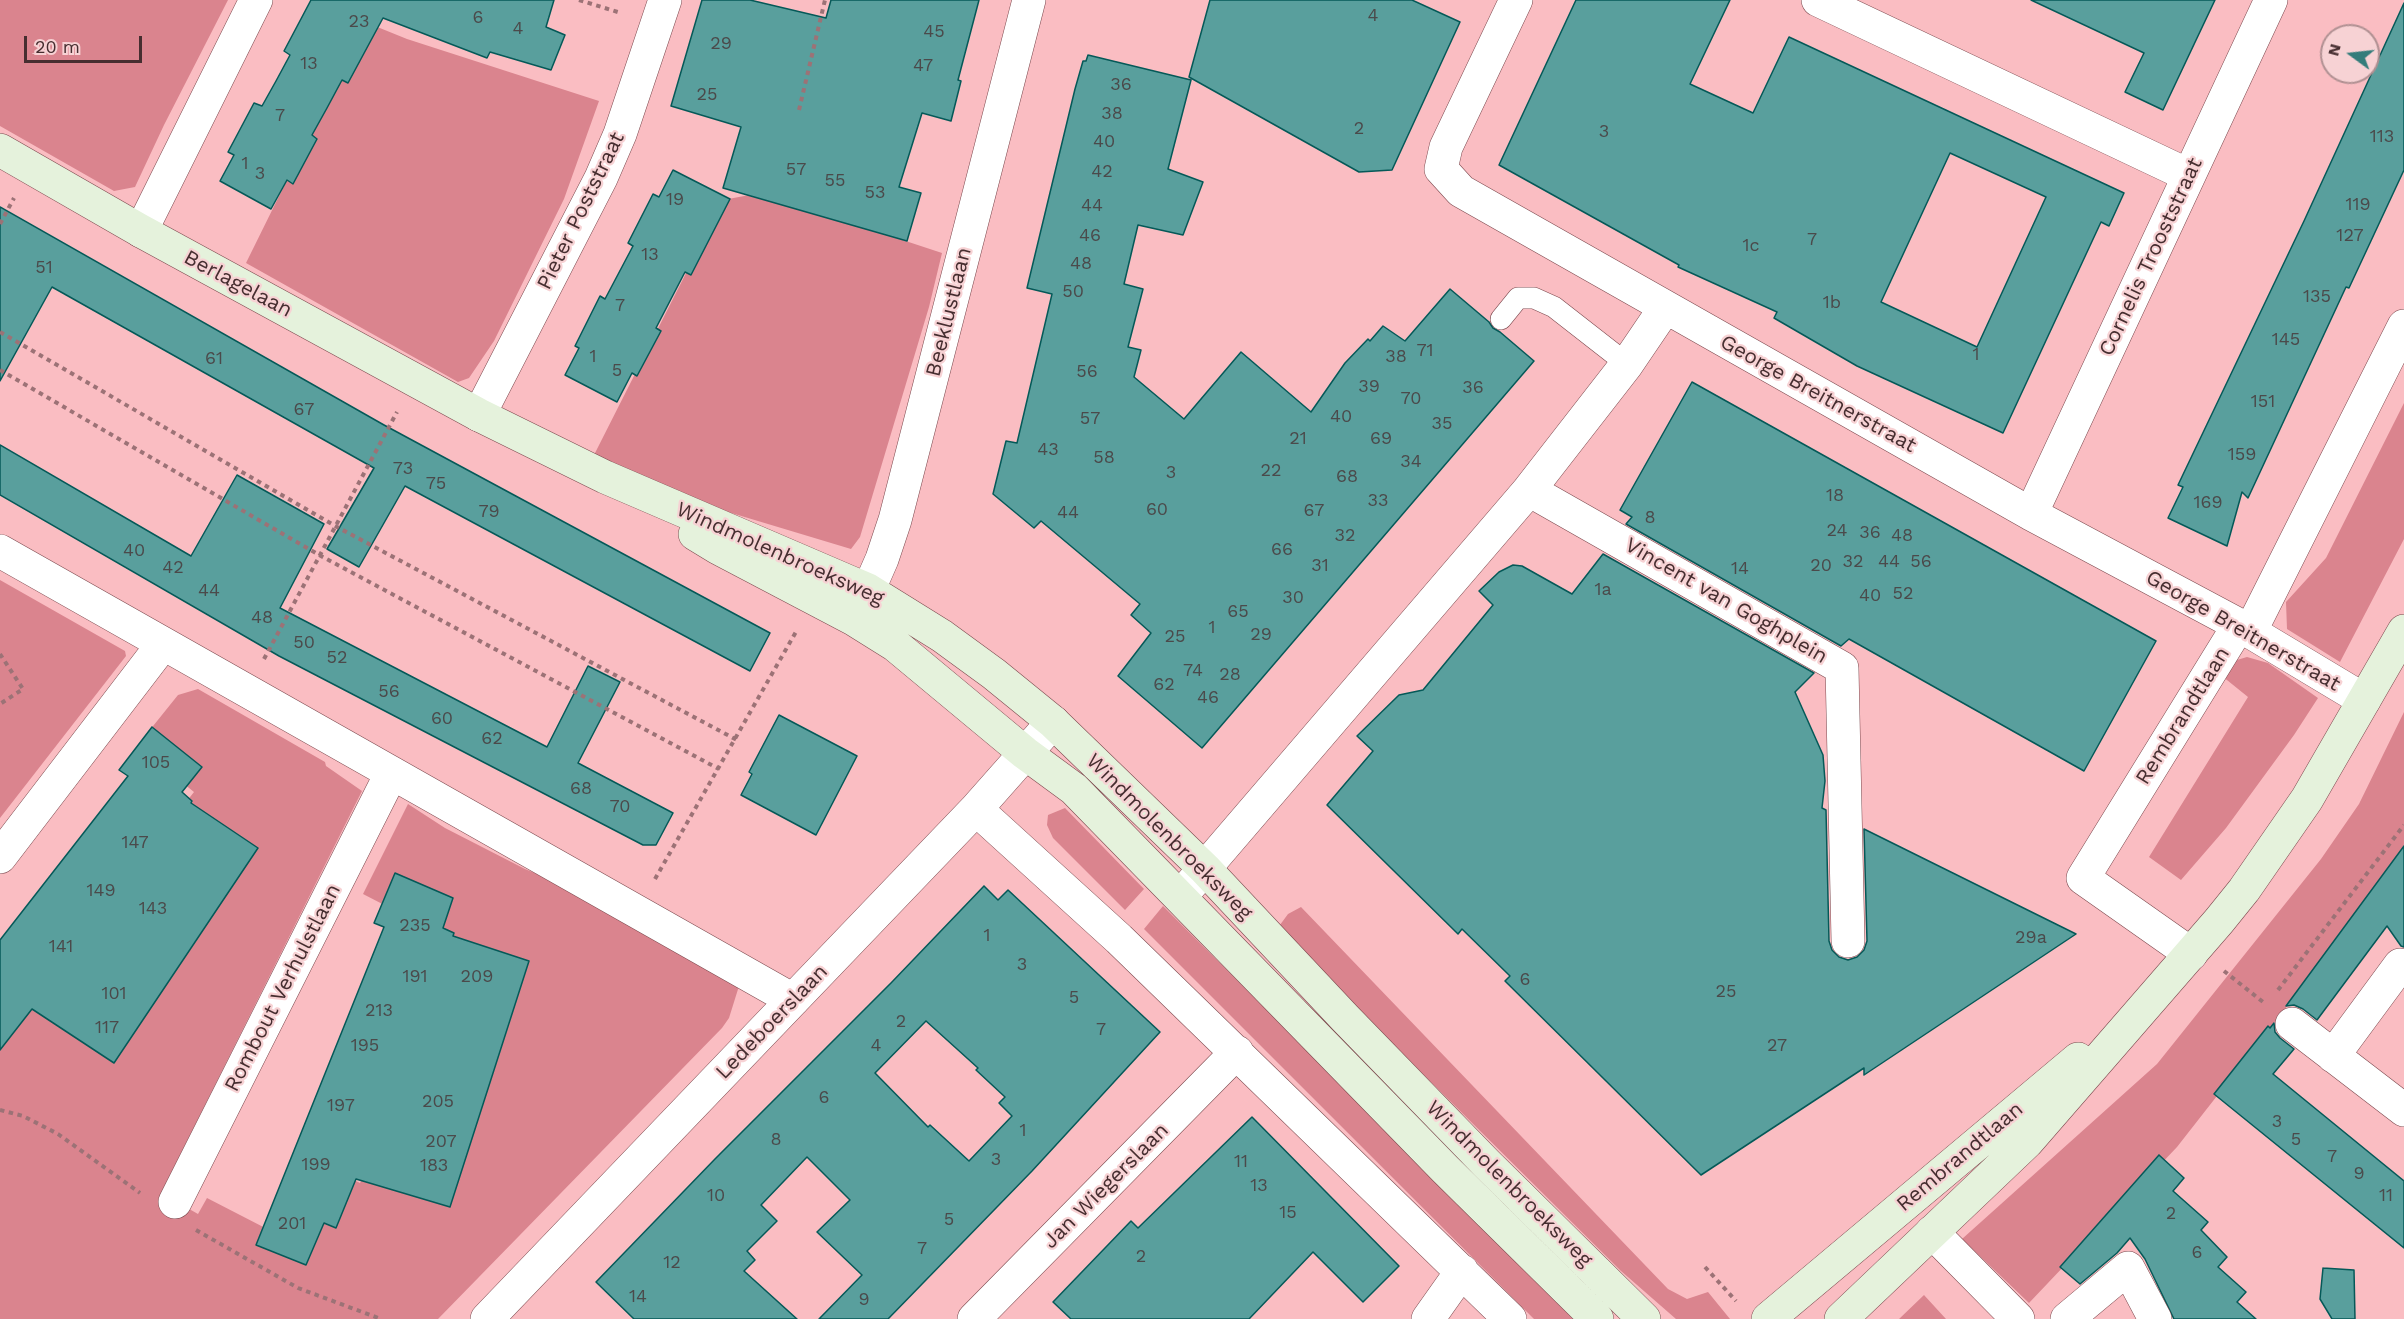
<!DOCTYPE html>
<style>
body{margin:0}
#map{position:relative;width:2404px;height:1319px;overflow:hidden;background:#fabdc2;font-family:"Work Sans",sans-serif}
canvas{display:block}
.north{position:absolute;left:2320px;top:24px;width:60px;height:60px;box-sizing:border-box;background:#f7d2d4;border:2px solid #b09092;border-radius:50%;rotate:285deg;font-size:16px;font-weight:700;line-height:24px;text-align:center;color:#462e30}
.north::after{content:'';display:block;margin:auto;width:21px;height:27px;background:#347d7b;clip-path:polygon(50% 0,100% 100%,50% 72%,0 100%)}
.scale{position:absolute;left:24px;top:36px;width:118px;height:27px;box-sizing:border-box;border:3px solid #462e30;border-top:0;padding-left:8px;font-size:18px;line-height:21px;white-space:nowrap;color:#462e30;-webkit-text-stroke:4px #f7d2d4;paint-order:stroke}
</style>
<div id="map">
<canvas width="2404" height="1319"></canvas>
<div class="north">N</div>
<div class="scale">20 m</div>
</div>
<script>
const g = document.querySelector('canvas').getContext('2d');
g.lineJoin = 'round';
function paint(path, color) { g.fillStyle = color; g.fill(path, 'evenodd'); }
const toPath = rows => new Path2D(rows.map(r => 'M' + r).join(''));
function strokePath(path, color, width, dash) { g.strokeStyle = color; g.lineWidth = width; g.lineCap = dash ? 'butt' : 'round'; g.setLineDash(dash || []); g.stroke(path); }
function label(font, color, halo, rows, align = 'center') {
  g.font = font + ' "Work Sans",sans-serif'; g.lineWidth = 4.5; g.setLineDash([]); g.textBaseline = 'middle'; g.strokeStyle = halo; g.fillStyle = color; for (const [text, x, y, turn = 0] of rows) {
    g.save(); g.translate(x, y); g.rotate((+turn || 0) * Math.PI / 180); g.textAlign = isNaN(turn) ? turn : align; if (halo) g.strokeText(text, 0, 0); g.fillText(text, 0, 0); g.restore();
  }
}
paint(toPath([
 [0,0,228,0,164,125,135,187,114,191,0,126],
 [365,22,407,39,599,101,564,199,494,341,469,378,458,382,246,263],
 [760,193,942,253,929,307,860,537,851,549,665,493,594,455,723,200],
 [2404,403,2404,539,2340,662,2287,629,2286,602,2326,558],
 [0,580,125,651,126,656,0,818],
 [2247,657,2268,663,2318,698,2294,735,2226,828,2181,880,2149,857,2248,697,2222,676,2230,662],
 [198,689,325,762,326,766,362,791,161,1193,198,1214,207,1198,273,1232,311,1159,360,1183,468,971,427,927,363,894,408,804,445,828,525,869,564,885,739,986,729,1018,722,1028,438,1319,0,1319,0,1038,194,792,137,746,178,695],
 [2404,712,2404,857,2177,1147,2029,1303,1962,1239,2157,1064,2321,859,2359,804],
 [1065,808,1144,889,1125,910,1053,838,1047,825,1048,815],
 [1163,906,1574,1319,1534,1319,1144,929],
 [1301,907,1668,1289,1687,1299,1708,1292,1730,1319,1676,1319,1621,1271,1277,929,1288,914],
 [1924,1295,1946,1319,1899,1319]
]), '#da848e');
const building = toPath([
 [311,0,554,0,546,27,565,35,551,70,490,52,487,58,383,18,348,83,342,80,327,108,312,135,317,139,293,184,287,180,271,209,220,181,234,155,228,152,254,103,262,106,276,81,290,55,284,51,311,0],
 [702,0,750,0,826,18,831,0,979,0,958,80,961,81,951,121,922,113,899,187,921,193,907,241,723,188,741,127,671,106,702,0],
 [1210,0,1412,0,1460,22,1392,170,1359,172,1189,77,1210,0],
 [1576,0,1730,0,1690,84,1753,113,1789,37,2124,193,2109,226,2101,222,2003,433,1857,366,1774,318,1777,312,1678,267,1679,265,1499,165,1576,0],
 [1950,153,2046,197,1977,347,1881,302,1950,153],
 [2031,0,2215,0,2163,110,2125,92,2144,53,2031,0],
 [2404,3,2404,170,2349,288,2346,287,2248,498,2242,492,2227,546,2168,518,2183,487,2178,485,2304,221,2404,3],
 [1088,55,1191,80,1168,169,1203,182,1183,235,1138,225,1124,284,1143,289,1128,347,1141,350,1134,377,1184,419,1241,352,1311,412,1345,363,1368,339,1370,341,1383,326,1405,341,1450,289,1489,322,1493,328,1500,332,1534,361,1202,748,1118,676,1151,633,1131,615,1140,604,1041,521,1034,528,993,494,1006,441,1017,443,1052,294,1027,288,1075,89,1083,61,1086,61,1088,55],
 [673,170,730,199,691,275,685,272,671,299,656,328,661,331,637,376,632,373,617,402,565,375,579,348,575,346,600,296,605,299,633,246,628,243,653,194,659,197,673,170],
 [0,207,384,425,770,633,750,671,405,486,359,567,327,549,374,468,52,287,0,381,0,207],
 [1692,382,2156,641,2084,771,1849,639,1841,646,1626,524,1632,517,1620,510,1692,382],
 [0,445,191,556,237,475,324,524,280,608,547,747,588,666,620,682,578,763,673,813,656,845,643,845,279,656,0,495,0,445],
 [1603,554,1814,673,1795,692,1823,755,1825,781,1822,808,1826,810,1829,941,1832,950,1839,957,1848,960,1857,957,1864,950,1867,941,1864,829,2076,934,1864,1075,1864,1068,1701,1175,1505,981,1510,976,1462,929,1458,934,1327,805,1373,751,1357,736,1399,695,1423,690,1493,605,1479,591,1499,572,1513,565,1522,566,1572,594,1603,554],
 [779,715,857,756,816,835,741,795,752,774,749,772,779,715],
 [152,727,202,767,182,792,192,801,191,803,258,848,114,1063,32,1009,0,1050,0,940,128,776,119,770,152,727],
 [2404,846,2404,947,2401,946,2387,926,2317,1020,2303,1009,2294,1005,2286,1006,2404,846],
 [395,873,453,898,443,928,454,933,453,936,529,961,450,1207,356,1179,336,1228,324,1223,306,1265,256,1245,384,927,374,923,395,873],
 [984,886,998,900,1008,890,1160,1032,1032,1171,888,1319,819,1319,862,1275,817,1232,850,1200,807,1157,761,1205,777,1221,747,1251,755,1260,744,1271,797,1319,634,1319,596,1282,715,1159,891,983,984,886],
 [926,1021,978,1068,976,1070,1005,1097,999,1103,1012,1116,969,1161,930,1125,928,1127,875,1073,926,1021],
 [2274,1023,2275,1032,2280,1038,2294,1049,2273,1074,2404,1181,2404,1248,2214,1094,2268,1026,2270,1028,2274,1023],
 [1252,1117,1399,1266,1363,1302,1313,1252,1249,1319,1071,1319,1053,1302,1131,1221,1138,1228,1252,1117],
 [2159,1155,2184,1178,2173,1191,2208,1222,2201,1230,2227,1257,2218,1267,2246,1292,2237,1302,2256,1319,2174,1319,2145,1259,2130,1238,2117,1253,2080,1284,2060,1267,2159,1155],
 [2323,1268,2354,1270,2355,1319,2332,1319,2320,1299,2323,1268]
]);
paint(building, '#599f9d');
strokePath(building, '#055958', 1.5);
const lane = toPath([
 [1501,319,1518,298,1534,298,1554,307,1627,364]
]);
const street = toPath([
 [1516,0,1446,147,1441,169,1461,191,2031,514,2239,625,2364,700],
 [1818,0,2188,175],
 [141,231,256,0],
 [479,415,601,178,620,134,665,0],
 [1529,490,1842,668,1848,941],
 [2031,514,2271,0],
 [0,551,793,1000],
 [857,616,882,559,895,520,1029,0],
 [2250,632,2404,326],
 [976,809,1119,939,1510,1319],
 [0,857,163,644],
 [1180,897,1529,490,1627,364,1665,308],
 [2191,954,2083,878,2239,625],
 [2292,1024,2404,1110],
 [2333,1056,2400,965,2404,971],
 [175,1202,391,774],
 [1932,1232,2018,1319],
 [487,1319,976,809,1053,722],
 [974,1319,1237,1052],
 [1428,1319,1462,1271],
 [2067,1319,2128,1268,2155,1319]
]);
const secondary = toPath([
 [0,150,141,231,479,415,605,477,868,590,942,636,994,674,1053,722,1205,869,1345,1018,1486,1163,1644,1319],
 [695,534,718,548,855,620,895,645,1025,753,1074,789,1445,1169,1597,1319],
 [1768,1319,2078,1059],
 [1841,1319,2027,1142,2219,921,2244,890,2307,799,2404,631]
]);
strokePath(lane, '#7c494e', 22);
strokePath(street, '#7c494e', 34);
strokePath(secondary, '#7c494e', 34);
strokePath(toPath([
 [579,0,621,13],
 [799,110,825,0],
 [0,224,14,198],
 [0,332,337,527,737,740],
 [0,370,321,556,719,769],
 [0,654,23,689,0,704],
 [264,659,397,412],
 [655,879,797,630],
 [2224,971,2263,1002],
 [2278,990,2404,825],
 [0,1110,23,1116,58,1134,140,1193],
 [196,1230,298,1288,381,1319],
 [1705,1267,1736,1301]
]), '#9c7276', 4, [4.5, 4.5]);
strokePath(lane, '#fff', 21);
strokePath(street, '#fff', 33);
strokePath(secondary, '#e5f2dc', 33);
label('18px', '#4b4a4b', null, [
 ["4",1373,16],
 ["6",478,18],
 ["23",359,22],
 ["4",518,29],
 ["45",934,32],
 ["29",721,44],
 ["13",309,64],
 ["47",923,66],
 ["36",1121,85],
 ["25",707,95],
 ["38",1112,114],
 ["7",280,116],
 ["2",1359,129],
 ["3",1604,132],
 ["113",2382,137],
 ["40",1104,142],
 ["1",245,164],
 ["57",796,170],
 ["42",1102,172],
 ["3",260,174],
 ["55",835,181],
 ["53",875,193],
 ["19",675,200],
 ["119",2358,205],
 ["44",1092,206],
 ["46",1090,236],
 ["127",2350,236],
 ["7",1812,240],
 ["1c",1751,246],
 ["13",650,255],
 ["48",1081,264],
 ["51",44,268],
 ["50",1073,292],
 ["135",2317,297],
 ["1b",1832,303],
 ["7",620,306],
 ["145",2286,340],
 ["71",1425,351],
 ["1",1976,355],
 ["1",593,357],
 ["38",1396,357],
 ["61",214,359],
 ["5",617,371],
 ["56",1087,372],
 ["39",1369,387],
 ["36",1473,388],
 ["70",1411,399],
 ["151",2263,402],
 ["67",304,410],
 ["40",1341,417],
 ["57",1090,419],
 ["35",1442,424],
 ["21",1298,439],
 ["69",1381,439],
 ["43",1048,450],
 ["159",2242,455],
 ["58",1104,458],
 ["34",1411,462],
 ["73",403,469],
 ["22",1271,471],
 ["3",1171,473],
 ["68",1347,477],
 ["75",436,484],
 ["18",1835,496],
 ["33",1378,501],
 ["169",2208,503],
 ["60",1157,510],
 ["67",1314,511],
 ["79",489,512],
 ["44",1068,513],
 ["8",1650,518],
 ["24",1837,531],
 ["36",1870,533],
 ["32",1345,536],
 ["48",1902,536],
 ["66",1282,550],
 ["40",134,551],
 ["32",1853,562],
 ["44",1889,562],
 ["56",1921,562],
 ["31",1320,566],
 ["20",1821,566],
 ["42",173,568],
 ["14",1740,569],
 ["1a",1603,590],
 ["44",209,591],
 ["52",1903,594],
 ["40",1870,596],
 ["30",1293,598],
 ["65",1238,612],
 ["48",262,618],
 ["1",1212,628],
 ["29",1261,635],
 ["25",1175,637],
 ["50",304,643],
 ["52",337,658],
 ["74",1193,671],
 ["28",1230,675],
 ["62",1164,685],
 ["56",389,692],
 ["46",1208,698],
 ["60",442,719],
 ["62",492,739],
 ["105",156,763],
 ["68",581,789],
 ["70",620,807],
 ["147",135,843],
 ["149",101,891],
 ["143",153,909],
 ["235",415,926],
 ["1",987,936],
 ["29a",2031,938],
 ["141",61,947],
 ["3",1022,965],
 ["191",415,977],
 ["209",477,977],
 ["6",1525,980],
 ["25",1726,992],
 ["101",114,994],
 ["5",1074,998],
 ["213",379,1011],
 ["2",901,1022],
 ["117",107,1028],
 ["7",1101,1030],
 ["195",365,1046],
 ["4",876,1046],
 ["27",1777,1046],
 ["6",824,1098],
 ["205",438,1102],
 ["197",341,1106],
 ["3",2277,1122],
 ["1",1023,1131],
 ["8",776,1140],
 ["5",2296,1140],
 ["207",441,1142],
 ["7",2332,1157],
 ["3",996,1160],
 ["11",1241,1162],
 ["199",316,1165],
 ["183",434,1166],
 ["9",2359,1174],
 ["13",1259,1186],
 ["10",716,1196],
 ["11",2386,1196],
 ["15",1288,1213],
 ["2",2171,1214],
 ["5",949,1220],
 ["201",292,1224],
 ["7",922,1249],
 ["6",2197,1253],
 ["2",1141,1257],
 ["12",672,1263],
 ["14",638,1297],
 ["9",864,1300]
]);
label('21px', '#462e30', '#f7d2d4', [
 ["Pieter Poststraat",581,211,-64],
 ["Cornelis Trooststraat",2151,257,-65],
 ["Berlagelaan",238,284,28],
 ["Beeklustlaan",949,312,-76],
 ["George Breitnerstraat",1818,394,29],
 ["Windmolenbroeksweg",780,554,24],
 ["Vincent van Goghplein",1726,601,30],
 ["George Breitnerstraat",2243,631,30],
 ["Rembrandtlaan",2183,716,-58],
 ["Windmolenbroeksweg",1169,837,45],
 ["Rombout Verhulstlaan",283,988,-63],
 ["Ledeboerslaan",772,1022,-46],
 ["Rembrandtlaan",1960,1157,-40],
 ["Windmolenbroeksweg",1509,1184,45],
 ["Jan Wiegerslaan",1106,1186,-45]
]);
</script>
